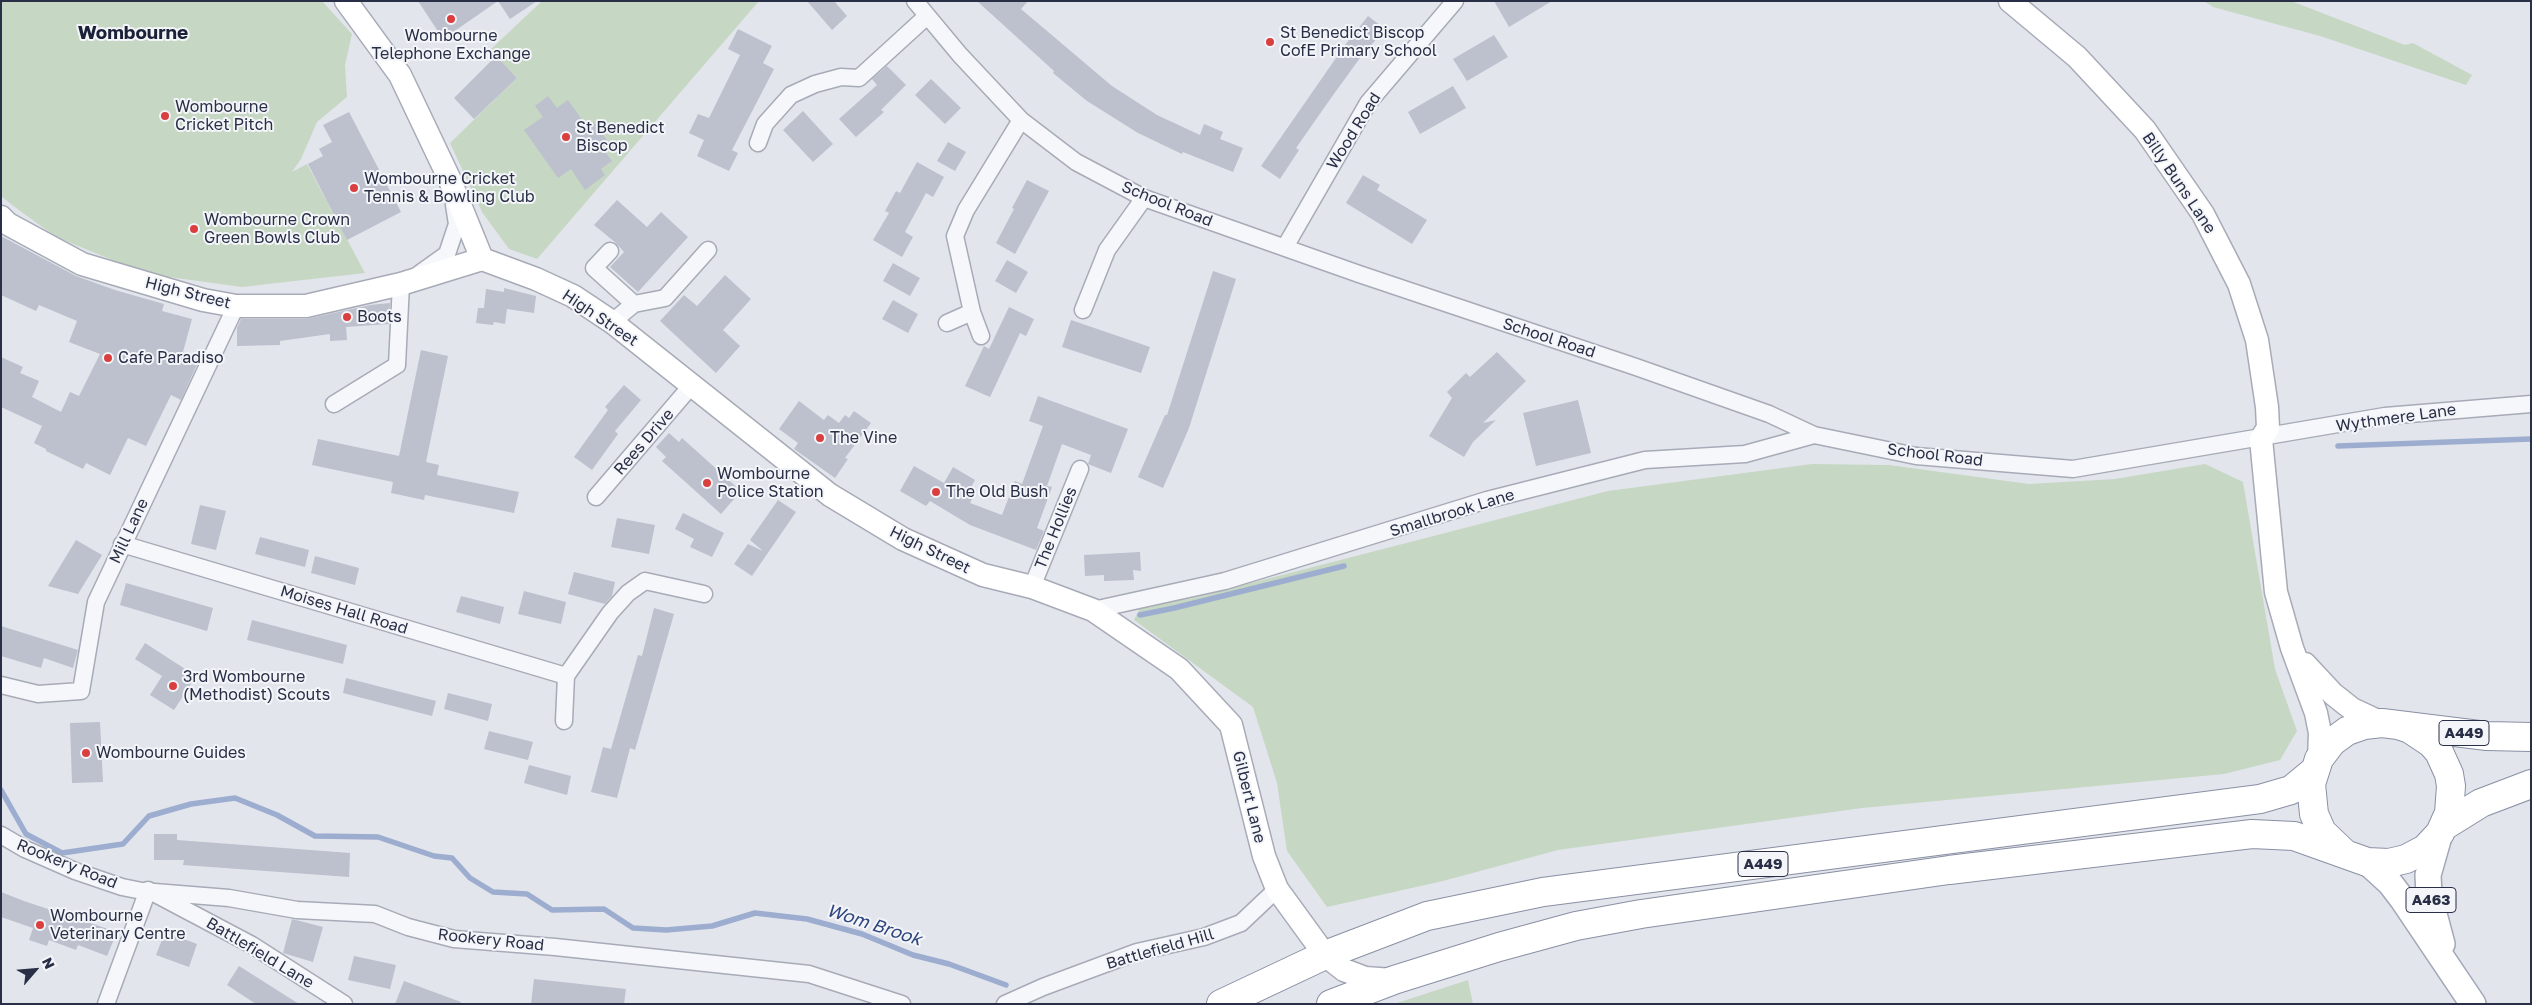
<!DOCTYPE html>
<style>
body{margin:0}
#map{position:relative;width:2532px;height:1005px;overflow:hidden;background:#e3e5ec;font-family:"Golos Text",sans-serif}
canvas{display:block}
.frame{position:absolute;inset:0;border:2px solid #292f46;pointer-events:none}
.north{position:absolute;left:10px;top:945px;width:50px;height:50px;-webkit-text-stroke:4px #f3f5f9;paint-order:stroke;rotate:63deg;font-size:14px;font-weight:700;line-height:20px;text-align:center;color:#292f46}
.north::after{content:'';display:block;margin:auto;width:18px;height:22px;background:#292f46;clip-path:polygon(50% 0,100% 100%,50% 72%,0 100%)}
</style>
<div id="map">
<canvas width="2532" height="1005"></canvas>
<div class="frame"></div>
<div class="north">N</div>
</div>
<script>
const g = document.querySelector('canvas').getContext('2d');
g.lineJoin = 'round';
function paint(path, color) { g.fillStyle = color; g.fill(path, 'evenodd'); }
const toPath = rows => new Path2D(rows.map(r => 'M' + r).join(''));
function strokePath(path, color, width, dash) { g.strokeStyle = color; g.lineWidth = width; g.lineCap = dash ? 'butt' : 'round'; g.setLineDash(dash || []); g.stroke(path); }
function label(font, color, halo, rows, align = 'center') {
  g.font = font + ' "Golos Text",sans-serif'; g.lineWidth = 4; g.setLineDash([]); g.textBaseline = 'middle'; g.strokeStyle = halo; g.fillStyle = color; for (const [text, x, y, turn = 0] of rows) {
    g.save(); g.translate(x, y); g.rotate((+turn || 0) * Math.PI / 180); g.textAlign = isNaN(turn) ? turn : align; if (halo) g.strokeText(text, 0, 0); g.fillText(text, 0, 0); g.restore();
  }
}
paint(toPath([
 [1,1,322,1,352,34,345,65,347,97,317,122,301,159,292,172,307,164,365,273,242,287,147,274,56,237,12,205,1,196],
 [542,1,759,1,537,259,509,249,482,212,450,143,517,78,490,50],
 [2204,1,2291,1,2405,45,2413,43,2472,75,2466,85,2320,36,2213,7],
 [1812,464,1889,465,2029,484,2115,479,2205,464,2243,482,2275,669,2297,731,2280,760,2224,774,1862,808,1558,850,1443,881,1327,907,1287,851,1277,783,1253,707,1134,620,1142,604,1189,599,1608,491],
 [1468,980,1473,1004,1394,1004]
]), '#c6d7c4');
strokePath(toPath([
 [2338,446,2531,439],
 [1140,615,1174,608,1344,566],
 [1,790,26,834,62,853,123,844,149,816,191,804,235,798,277,815,315,836,378,837,434,856,452,858,470,878,493,892,527,894,552,910,604,909,633,928,666,930,712,926,755,913,807,919,862,934,913,955,949,964,1006,985]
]), '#9cadcf', 5.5);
paint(toPath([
 [418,1,537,1,510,19,498,1,443,39],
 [807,1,834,1,847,16,832,30],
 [977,1,1028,1,1021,9,1112,86,1157,115,1200,135,1204,124,1223,132,1220,139,1243,148,1233,172,1183,152,1182,154,1138,133,1087,101,1053,73,1054,71],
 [1494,1,1552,1,1509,27],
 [1368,16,1385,29,1360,58,1331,98,1296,148,1299,150,1280,179,1261,166,1345,45],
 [738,29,772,46,763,63,774,69,732,150,738,153,729,171,697,156,704,140,689,133,698,114,709,118,740,55,728,49],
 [1494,35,1508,57,1467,81,1453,59],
 [496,56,517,78,474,119,454,98],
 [887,66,906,85,881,110,884,112,856,137,839,119,877,85,872,79],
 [931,79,961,108,945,124,915,95],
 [1453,86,1466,108,1420,134,1408,112],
 [548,96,557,108,568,100,587,127,594,122,609,143,602,148,612,161,601,169,605,175,585,190,571,169,558,178,524,130,543,117,535,106],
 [803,111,833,144,813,162,783,130],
 [349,112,401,212,347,240,308,164,323,156,319,149,332,142,323,125],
 [948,142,966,152,955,171,937,161],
 [917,162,944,177,933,197,926,193,905,232,913,237,902,257,873,240,889,213,885,211,896,191,900,193],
 [1363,175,1380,185,1377,190,1427,220,1412,244,1346,203],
 [1027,180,1049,191,1015,254,996,243,1014,209,1012,208],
 [617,200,647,227,661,212,688,237,638,292,610,267,624,252,616,243,594,225],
 [1,236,76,276,115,290,164,304,162,311,192,319,183,352,199,360,181,400,171,395,146,446,128,438,110,475,86,463,83,469,46,451,46,449,34,443,42,426,1,407,1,357,23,367,20,373,39,381,32,397,61,412,70,392,79,396,100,354,69,342,77,321,39,305,36,311,1,295],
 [1007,260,1028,272,1016,293,995,281],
 [893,263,920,278,910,296,883,281],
 [1213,271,1236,279,1189,428,1163,488,1138,477,1165,415,1167,415],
 [725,275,751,299,723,330,740,346,716,373,660,321,684,295,697,306],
 [504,288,536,296,534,313,507,309,505,324,494,322,493,325,476,323,478,308,484,308,486,289,504,292],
 [893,300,918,314,908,333,882,319],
 [390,303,389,324,346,327,347,340,330,341,330,334,280,341,280,345,237,346,237,328,241,319,306,319,370,305],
 [1009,307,1034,319,1026,336,1020,333,990,397,965,386,984,346,989,349],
 [1071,320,1150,347,1141,373,1062,347],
 [421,350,448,356,426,462,439,465,437,475,519,492,514,513,425,495,424,500,391,493,393,482,312,465,318,439,399,456],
 [1497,352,1526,381,1483,423,1496,420,1473,442,1464,457,1429,436,1452,398,1447,392,1466,373,1470,377],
 [624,385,641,400,615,431,618,434,592,470,574,457,608,410,605,407],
 [1038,396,1128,429,1111,473,1088,464,1091,455,1062,444,1047,486,1052,487,1037,528,1044,531,1036,550,970,525,930,501,926,506,900,491,914,466,944,483,953,467,975,480,969,491,972,493,969,497,972,499,970,503,1002,515,1015,481,1022,484,1043,426,1029,421],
 [1578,400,1591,453,1536,466,1523,413],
 [799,401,824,420,828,415,839,423,845,415,849,418,854,411,871,423,845,458,848,459,835,478,794,449,798,443,779,429],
 [669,433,679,442,682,438,741,491,721,514,662,461,666,457,656,447],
 [778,500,796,512,752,576,734,564,748,544,763,551,750,540],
 [200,505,226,511,216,550,191,544],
 [683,513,724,533,712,557,690,547,694,539,675,529],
 [617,518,655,525,649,554,611,547],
 [260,537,309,550,305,567,255,554],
 [76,540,102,555,78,594,48,586],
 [1140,552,1141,571,1133,570,1134,580,1104,581,1104,575,1085,576,1084,555],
 [315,556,359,568,355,585,311,573],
 [574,572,615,582,612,596,605,604,568,594],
 [126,583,213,608,207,631,120,605],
 [524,591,566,602,561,624,518,614],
 [461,596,504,607,500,624,456,612],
 [654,608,674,614,635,750,630,748,617,798,591,792,603,747,611,749,638,655,642,656],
 [252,620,347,645,343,664,247,640],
 [1,626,78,650,73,668,44,658,41,668,1,656],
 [145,643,196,676,174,710,150,695,162,676,135,659],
 [346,678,436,701,432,716,343,693],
 [448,693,492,704,488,721,444,709],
 [100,722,103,782,72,783,70,723],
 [489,731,533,742,528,760,484,749],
 [529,765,571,776,567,795,524,783],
 [154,834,177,834,177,840,350,853,349,877,183,865,184,860,154,860],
 [1,892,24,901,117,932,107,956,78,945,76,950,49,940,47,946,29,940,33,928,1,917],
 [292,919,323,927,313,962,283,953],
 [165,932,197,944,189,967,156,955],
 [354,956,396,965,390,989,348,980],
 [239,966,299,1004,256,1004,227,985],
 [534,979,626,989,624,1004,531,1004],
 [404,981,461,1002,460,1004,395,1004]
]), '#bdc0cd');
const street = toPath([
 [915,1,960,55,1021,120,1076,162,1144,198,1359,274,1636,367,1769,414,1814,435,1916,456,2073,469,2385,416,2531,404],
 [758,143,765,124,791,95,815,84,841,77,859,78,927,16],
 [1285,247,1368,103,1455,1],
 [610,251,594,268,634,304],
 [419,274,447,254,457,224,454,205],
 [1083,310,1107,250,1144,198],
 [612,322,634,304,665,298,708,250],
 [947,323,972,312],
 [981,336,972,312,955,236,966,210,1021,120],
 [334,404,397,365,401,284],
 [596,497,691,386],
 [122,544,566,676],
 [1032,587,1080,469],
 [1093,610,1225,581,1487,500,1645,460,1745,454,1814,435],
 [1,685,38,694,81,691,96,602,236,306],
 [564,721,566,676,610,613,628,593,645,581,704,594],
 [1,835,25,849,75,871,122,887,142,891,229,898,297,910,375,914,408,927,454,939,555,947,809,974,902,1004],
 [106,1004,148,890,252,945,344,1004],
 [1005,1004,1043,987,1137,952,1204,937,1241,923,1277,889]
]);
const secondary = toPath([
 [346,1,400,75,449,178,482,259],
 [2010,1,2077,57,2145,130,2203,214,2239,284,2257,340,2267,407,2268,428,2261,439,2276,592,2292,648,2316,713,2320,733,2319,759],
 [1,217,8,224,82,264,203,300,236,306,306,306,401,284,482,259,536,279,573,296,612,322,830,495,903,539,983,575,1032,587,1093,610,1179,669,1231,725,1264,856,1277,889,1325,955,1344,970,1365,978,1393,980],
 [2305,664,2333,694,2352,709,2382,723]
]);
const primary = toPath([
 [2440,833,2428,875,2429,895,2442,944],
 [2367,862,2390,883,2403,900,2473,1004]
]);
const highway = toPath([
 [2444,826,2481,803,2531,784],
 [2343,852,2322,832,2314,814,2311,784,2319,759,2332,742,2347,731,2364,725,2382,723,2487,736,2531,737],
 [1221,1004,1325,955,1427,916,1543,892,2260,799,2291,790,2314,771],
 [1331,1004,1394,980,1499,947,1576,926,1641,914,1949,870,2252,834,2294,836,2367,862,2389,863,2406,859,2425,849,2440,833,2449,813,2451,786,2449,774,2439,752,2431,743,2410,729,2398,725]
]);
strokePath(street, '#a7abb7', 19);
strokePath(secondary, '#a7abb7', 25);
strokePath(primary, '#a1a7b9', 28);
strokePath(highway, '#8990a4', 30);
strokePath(street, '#f6f7fa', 16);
strokePath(secondary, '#fff', 22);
strokePath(primary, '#fff', 25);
strokePath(highway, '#fff', 28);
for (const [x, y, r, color] of [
 [451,19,5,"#da3f40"],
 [1270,42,5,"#da3f40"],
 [165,116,5,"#da3f40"],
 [566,137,5,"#da3f40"],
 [354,188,5,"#da3f40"],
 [194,229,5,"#da3f40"],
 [347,317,5,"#da3f40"],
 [108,358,5,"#da3f40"],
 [820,438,5,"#da3f40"],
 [707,483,5,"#da3f40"],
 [936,492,5,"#da3f40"],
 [173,686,5,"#da3f40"],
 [86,753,5,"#da3f40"],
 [40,925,5,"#da3f40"]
]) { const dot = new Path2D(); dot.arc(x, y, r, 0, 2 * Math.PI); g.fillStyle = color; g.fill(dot); strokePath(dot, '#f3f5f9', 2); }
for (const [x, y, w] of [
 [2464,733,50],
 [1763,864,50],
 [2431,900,50]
]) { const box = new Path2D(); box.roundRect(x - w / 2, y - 12.5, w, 25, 4); g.fillStyle = '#f3f5f9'; g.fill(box); strokePath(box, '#292f46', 1); }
label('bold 15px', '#292f46', null, [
 ["A449",2464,733],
 ["A449",1763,864],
 ["A463",2431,900]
]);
label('16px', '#292f46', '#f3f5f9', [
 ["St Benedict Biscop",1280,33],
 ["CofE Primary School",1280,51],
 ["Wombourne",451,36,"center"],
 ["Telephone Exchange",451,54,"center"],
 ["Wombourne",175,107],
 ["Cricket Pitch",175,125],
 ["St Benedict",576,128],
 ["Biscop",576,146],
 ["Wombourne Cricket",364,179],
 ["Tennis & Bowling Club",364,197],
 ["Wombourne Crown",204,220],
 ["Green Bowls Club",204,238],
 ["Boots",357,317],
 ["Cafe Paradiso",118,358],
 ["The Vine",830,438],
 ["Wombourne",717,474],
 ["Police Station",717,492],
 ["The Old Bush",946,492],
 ["3rd Wombourne",183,677],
 ["(Methodist) Scouts",183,695],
 ["Wombourne Guides",96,753],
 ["Wombourne",50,916],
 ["Veterinary Centre",50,934]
], 'left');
label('16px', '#292f46', '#f3f5f9', [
 ["Wood Road",1354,131,-58],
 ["Billy Buns Lane",2179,183,56],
 ["School Road",1167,204,22],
 ["High Street",188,293,14],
 ["High Street",600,318,34],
 ["School Road",1549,338,18],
 ["Wythmere Lane",2396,418,-8],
 ["Rees Drive",644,442,-49],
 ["School Road",1935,455,7],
 ["Smallbrook Lane",1452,513,-17],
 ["The Hollies",1056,528,-68],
 ["Mill Lane",129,531,-65],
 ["High Street",930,550,26],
 ["Moises Hall Road",344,610,17],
 ["Gilbert Lane",1249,797,76],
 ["Rookery Road",67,864,22],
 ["Rookery Road",491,940,6],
 ["Battlefield Hill",1160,949,-16],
 ["Battlefield Lane",260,953,31]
]);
label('italic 18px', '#2f477e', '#f3f5f9', [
 ["Wom Brook",874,925,18]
]);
label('bold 19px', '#1b2137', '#f3f5f9', [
 ["Wombourne",133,33]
]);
</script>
